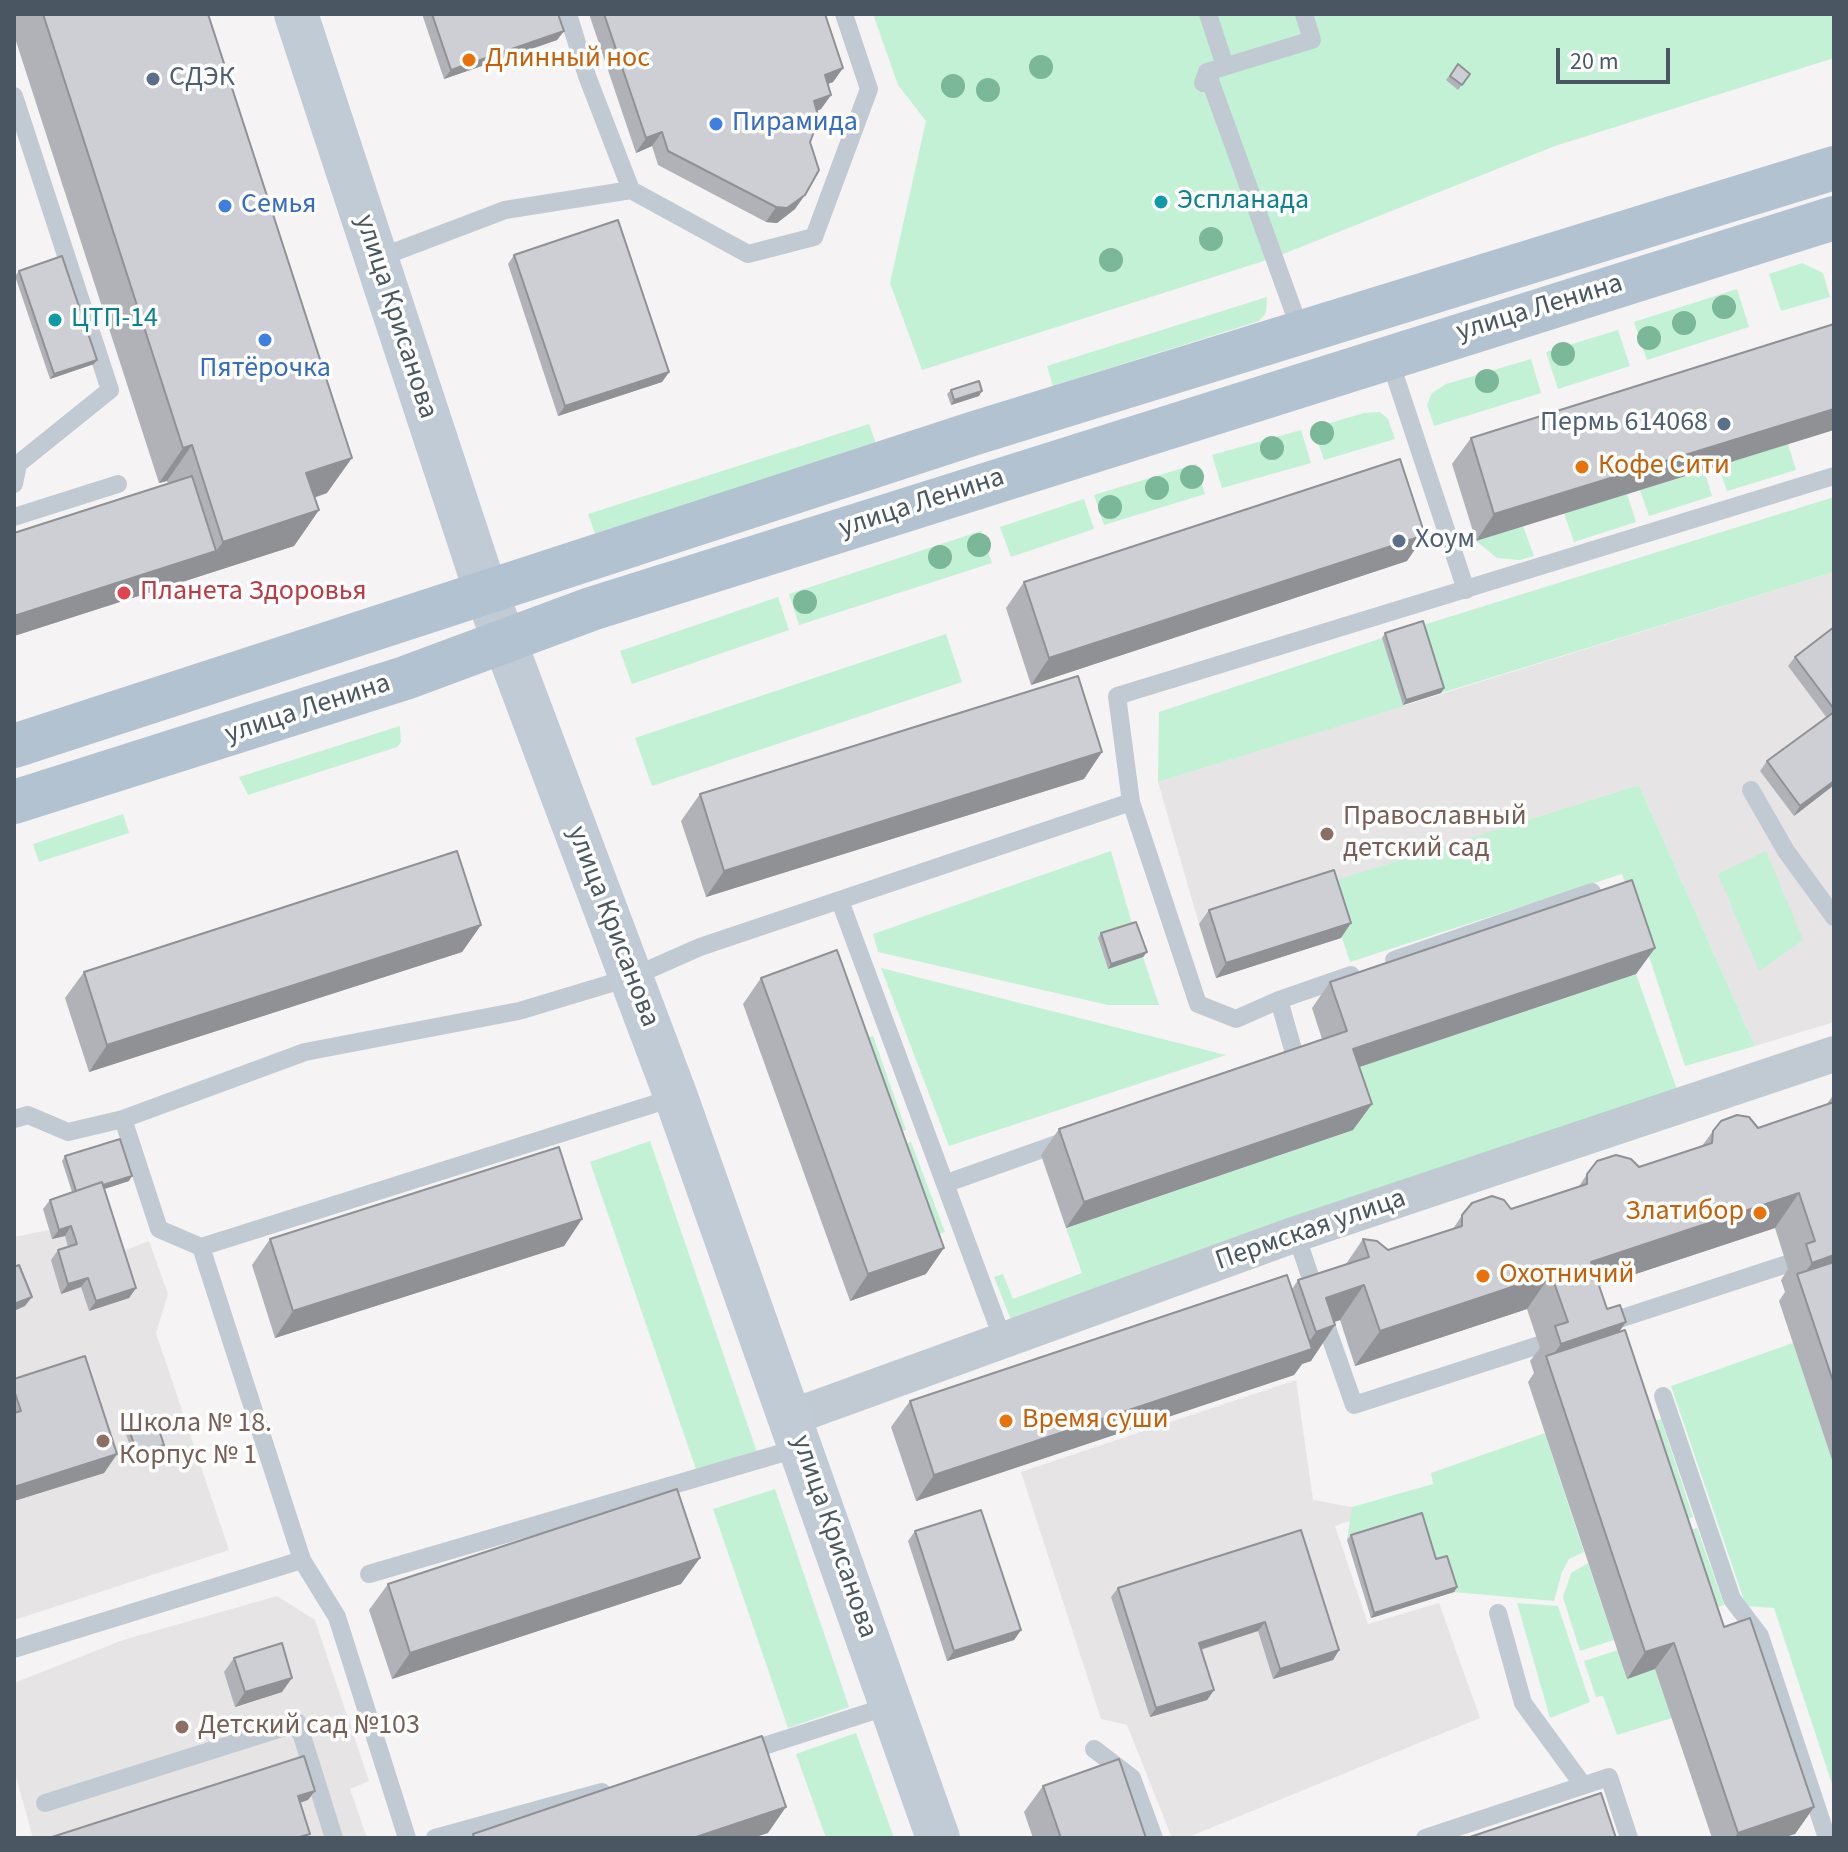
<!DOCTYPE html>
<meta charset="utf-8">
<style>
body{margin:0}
#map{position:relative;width:1848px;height:1852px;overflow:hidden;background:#f5f3f3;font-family:"Source Sans 3",sans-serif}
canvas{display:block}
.frame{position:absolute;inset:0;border:16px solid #4a5661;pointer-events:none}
.scale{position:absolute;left:1556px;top:48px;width:114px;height:36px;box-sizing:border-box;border:4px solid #4a5661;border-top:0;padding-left:10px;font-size:24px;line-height:28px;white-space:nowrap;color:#4a5661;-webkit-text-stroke:6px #fff;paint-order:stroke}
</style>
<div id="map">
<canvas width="1848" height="1852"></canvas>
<div class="frame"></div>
<div class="scale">20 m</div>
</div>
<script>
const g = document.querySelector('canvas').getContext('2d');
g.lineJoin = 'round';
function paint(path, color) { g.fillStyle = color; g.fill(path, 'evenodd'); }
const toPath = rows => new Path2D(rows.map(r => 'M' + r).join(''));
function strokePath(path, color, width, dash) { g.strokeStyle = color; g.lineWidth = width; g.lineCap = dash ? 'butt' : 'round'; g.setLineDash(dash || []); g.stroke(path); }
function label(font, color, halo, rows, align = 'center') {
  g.font = font + ' "Source Sans 3",sans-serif'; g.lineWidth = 7; g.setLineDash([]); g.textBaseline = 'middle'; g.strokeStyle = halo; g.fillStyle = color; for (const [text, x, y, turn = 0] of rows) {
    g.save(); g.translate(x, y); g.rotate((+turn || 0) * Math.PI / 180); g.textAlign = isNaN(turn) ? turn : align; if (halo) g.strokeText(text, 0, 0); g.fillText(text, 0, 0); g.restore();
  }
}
paint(toPath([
 [1834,572,1834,1022,1755,1046,1639,785,1199,924,1158,782],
 [49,1230,53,1239,65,1236,89,1311,115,1254,149,1241,168,1294,156,1333,229,1550,14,1620,14,1237],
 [1296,1380,1313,1500,1352,1507,1352,1520,1335,1526,1368,1624,1439,1603,1480,1718,1186,1838,1172,1838,1127,1725,1101,1719,1021,1472],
 [277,1596,315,1620,369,1781,350,1789,367,1838,33,1838,14,1770,14,1683,123,1640]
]), '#e6e4e5');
paint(toPath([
 [873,14,1834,14,1834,58,1555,146,1273,258,922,370,890,283,926,121,898,85],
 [1802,263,1823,273,1830,297,1781,311,1769,274],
 [1737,289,1749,327,1647,360,1634,322],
 [1267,297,1266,313,1259,321,1053,386,1047,366],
 [1618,330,1630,366,1558,389,1546,352],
 [1531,359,1541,393,1434,426,1427,405,1432,393,1446,384],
 [1380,412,1388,419,1395,439,1324,460,1313,428,1364,413],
 [869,424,876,444,595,534,588,514],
 [1301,430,1311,463,1222,488,1212,455],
 [1788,444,1796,470,1727,491,1718,465],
 [1196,464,1205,494,1104,525,1094,495],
 [1704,470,1712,496,1649,516,1640,490],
 [1627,494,1636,522,1574,542,1564,513],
 [1834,497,1834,572,1441,693,1420,626],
 [1084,499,1094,529,1011,557,1000,527],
 [1523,526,1534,556,1520,560,1497,558,1476,541],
 [981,531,992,563,799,625,789,594],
 [778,597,789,630,632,684,620,651],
 [946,634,962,682,652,786,635,738],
 [1382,638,1404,706,1158,782,1159,712],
 [400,726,401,742,397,747,248,795,239,777],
 [1639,785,1755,1046,1685,1066,1622,874,1350,962,1324,884],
 [123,814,129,833,39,862,33,844],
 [1111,851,1133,927,1098,939,1108,969,1143,957,1159,1005,1108,1005,878,952,873,934],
 [1766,851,1803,940,1759,971,1718,874],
 [881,968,1226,1055,949,1146],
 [1636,974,1680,1098,1013,1325,994,1277,1003,1274,1013,1299,1082,1273,1066,1228,1353,1130,1335,1075],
 [873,1036,906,1130,877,1140,843,1045],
 [650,1141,758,1455,698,1475,590,1162],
 [911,1142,945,1232,915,1243,882,1153],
 [1793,1343,1834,1466,1834,1790,1774,1608,1746,1606,1671,1386],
 [1661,1419,1693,1517,1664,1527,1631,1428],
 [1545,1433,1584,1552,1569,1559,1562,1572,1554,1601,1454,1592,1347,1540,1352,1507,1433,1484,1431,1473],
 [775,1489,849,1707,788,1728,713,1509],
 [1697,1528,1724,1605,1693,1616,1667,1537],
 [1588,1563,1614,1640,1580,1651,1563,1597,1571,1573],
 [1517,1603,1558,1606,1590,1702,1550,1718],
 [1618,1650,1627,1678,1655,1669,1672,1718,1617,1735,1603,1696,1596,1697,1584,1661],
 [856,1733,894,1838,826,1838,796,1754]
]), '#c3f1d5');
strokePath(toPath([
 [568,14,587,76,631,190],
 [1208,14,1225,66],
 [1207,72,1301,332],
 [1203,83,1207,72,1312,40,1304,14],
 [14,96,110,390,18,464,14,484],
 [376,259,505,210,631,190,748,254,814,237,869,89,844,14],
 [1389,358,1466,590],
 [14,517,118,484],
 [1751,790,1786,851,1834,917],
 [1131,802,1198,1004,1236,1019,1279,1000],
 [840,901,1003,1340],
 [1394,960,1592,892],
 [1285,1064,1296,1060,1279,1000,1351,975],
 [14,1119,28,1115,68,1132,123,1119,305,1052,519,1011,632,977,700,947,1131,802,1117,696,1834,476],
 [123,1119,159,1229,201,1247],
 [947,1183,1068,1140],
 [1296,1234,1318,1300],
 [1604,1324,1787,1264],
 [1326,1325,1354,1405,1539,1345],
 [1663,1396,1732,1599,1760,1636,1827,1838],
 [369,1574,799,1448],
 [1498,1613,1523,1703,1583,1785],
 [14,1649,302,1560],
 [1094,1749,1132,1778,1154,1838],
 [742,1753,892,1705],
 [45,1803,298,1723,334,1838],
 [407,1838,337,1617,302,1560,201,1247,676,1097],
 [435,1838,602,1792],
 [1425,1838,1609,1777,1629,1838]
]), '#c1cad2', 18);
strokePath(toPath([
 [792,1417,1296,1234,1834,1054]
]), '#c1cad2', 36);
strokePath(toPath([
 [296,14,486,592,676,1097,938,1838]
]), '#c1cbd6', 44);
strokePath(toPath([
 [14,746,975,433,1834,168],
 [14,802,405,678,591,609,1834,218]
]), '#b3c2d1', 44);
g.fillStyle = '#7bb799';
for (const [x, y] of [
 [1041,67],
 [953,86],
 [988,90],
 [1211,239],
 [1111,260],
 [1724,307],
 [1684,323],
 [1649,338],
 [1563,354],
 [1487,381],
 [1322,433],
 [1272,448],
 [1192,477],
 [1157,488],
 [1110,507],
 [979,545],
 [940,557],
 [805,602]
]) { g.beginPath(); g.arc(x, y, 12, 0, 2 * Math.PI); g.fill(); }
paint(toPath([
 [14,14,208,14,327,493,314,498,319,510,294,546,14,636,168,484,167,481,159,483,14,35],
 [422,14,558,14,564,31,557,40,444,79],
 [589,14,825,14,843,68,833,82,827,84,831,95,821,109,817,111,795,209,777,223,766,222,658,165,652,146,636,153],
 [1458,64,1470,74,1458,90,1446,80],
 [514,255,669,372,662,382,558,416,508,264],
 [19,271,94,364,50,379,15,276],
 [1834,324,1476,541,1452,464,1471,438],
 [951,390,979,396,951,405,947,394],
 [1407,561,1031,685,1006,608,1024,582],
 [1834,627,1834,785,1794,816,1760,771,1767,761,1827,718,1788,666,1795,657],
 [1385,633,1444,688,1441,693,1403,705,1382,638],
 [1084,779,706,897,681,821,700,794],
 [1209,910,1341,938,1216,978,1199,924],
 [481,925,462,952,89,1072,65,998,84,972],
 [1101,933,1147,952,1143,957,1108,969,1098,938],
 [1655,948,1636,974,1360,1067,1353,1130,1066,1228,1041,1155,1059,1129,1322,1039,1312,1008,1330,982],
 [761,978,926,1274,850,1301,743,1004],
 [1834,1094,1834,1466,1779,1301,1785,1292,1781,1280,1788,1269,1775,1228,1599,1286,1607,1309,1619,1332,1724,1627,1814,1807,1795,1834,1782,1838,1712,1838,1655,1669,1627,1679,1528,1382,1534,1373,1530,1361,1540,1348,1527,1309,1355,1366,1340,1320,1334,1322,1311,1361,1302,1364,1294,1375,916,1501,891,1427,910,1401,1292,1289,1298,1280,1346,1264,1363,1239,1388,1250,1453,1229,1462,1215,1511,1209,1578,1188,1587,1174,1639,1167,1702,1146,1713,1131,1758,1128,1827,1104],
 [65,1156,129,1181,104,1189,136,1288,129,1298,89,1311,81,1287,61,1294,51,1260,58,1250,68,1247,65,1236,52,1239,43,1209,50,1200,72,1192,62,1161],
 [582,1219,564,1246,275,1338,252,1265,270,1239],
 [14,1379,117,1454,104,1473,14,1501],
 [127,1423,161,1449,134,1458,124,1428],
 [1301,1530,1339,1650,1333,1660,1273,1679,1258,1631,1201,1650,1214,1690,1207,1700,1150,1717,1111,1597,1118,1588],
 [915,1531,1021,1630,1014,1640,947,1661,908,1541],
 [1351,1535,1436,1559,1457,1587,1454,1592,1371,1618,1347,1540],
 [388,1584,681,1584,392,1679,369,1610],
 [234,1658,282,1692,235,1707,224,1672],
 [1043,1786,1146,1838,1033,1838,1024,1812]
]), '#b0b2b7');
paint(toPath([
 [564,31,557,40,444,79,451,70],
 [843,68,833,82,815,89,825,75],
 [831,95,821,109,804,116,814,101],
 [662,132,652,146,636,153,646,138],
 [805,195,795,209,777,223,766,222,776,207],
 [97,360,94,364,50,379,54,374],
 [669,372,662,382,558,416,565,406],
 [982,391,979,396,951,405,954,400],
 [1834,409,1834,430,1476,541,1494,514],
 [192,445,167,481,159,483,183,448],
 [352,458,327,493,282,508,306,473],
 [319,510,294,546,14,636,14,616,216,551,223,542],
 [1425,535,1407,561,1031,685,1049,658],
 [1444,688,1441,693,1403,705,1406,700],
 [1102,752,1084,779,706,897,724,871],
 [1834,781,1834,785,1794,816,1800,806],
 [1351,923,1341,938,1216,978,1226,963],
 [481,925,462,952,89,1072,107,1045],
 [1655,948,1636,974,1335,1075,1353,1049],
 [1147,952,1143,957,1108,969,1111,964],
 [1372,1104,1353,1130,1066,1228,1084,1202],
 [132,1176,129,1181,74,1199,77,1194],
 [1799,1193,1775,1228,1566,1297,1591,1262],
 [582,1219,564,1246,275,1338,293,1311],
 [71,1226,65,1236,52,1239,59,1230],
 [944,1248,926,1274,850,1301,868,1274],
 [1834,1255,1834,1282,1799,1280,1812,1263],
 [1551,1274,1527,1309,1355,1366,1380,1331],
 [88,1278,81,1287,61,1294,68,1284],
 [1364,1285,1340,1320,1315,1329,1326,1298],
 [136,1288,129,1298,89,1311,96,1301],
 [32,1297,25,1306,14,1311,14,1304],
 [1626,1322,1601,1358,1548,1362,1561,1344],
 [1335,1325,1311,1361,1302,1364,1294,1375,916,1501,934,1475,1301,1353,1316,1332],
 [164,1445,161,1449,134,1458,137,1453],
 [117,1454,104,1473,14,1501,14,1487],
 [700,1558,681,1584,392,1679,410,1653],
 [1457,1587,1454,1592,1371,1618,1374,1613],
 [1265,1622,1258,1631,1192,1652,1199,1643],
 [1021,1630,1014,1640,947,1661,954,1651],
 [1674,1643,1655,1669,1627,1679,1645,1652],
 [1339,1650,1333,1660,1273,1679,1280,1669],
 [292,1678,282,1692,235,1707,245,1692],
 [1214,1690,1207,1700,1150,1717,1156,1708],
 [315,1791,308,1800,291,1806,298,1796],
 [786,1807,768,1833,753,1838,693,1838],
 [1814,1807,1795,1834,1782,1838,1734,1838,1738,1833]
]), '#909195');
const building = toPath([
 [43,14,208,14,352,458,306,473,319,510,223,542,192,445,183,448,43,14],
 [432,14,558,14,564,31,451,70,432,14],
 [604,14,825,14,843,68,825,75,831,95,814,101,819,119,810,142,819,170,805,195,787,208,776,207,668,151,662,132,646,138,604,14],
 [1458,64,1470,74,1462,85,1450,76,1458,64],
 [618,220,669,372,565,406,514,255,618,220],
 [62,256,97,360,54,374,19,271,62,256],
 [1834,324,1834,409,1494,514,1471,438,1834,324],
 [979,381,982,391,954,400,951,390,979,381],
 [1400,459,1425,535,1049,658,1024,582,1400,459],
 [192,476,216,551,14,616,14,533,192,476],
 [1423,621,1444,688,1406,700,1385,633,1423,621],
 [1834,627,1834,709,1795,657,1834,627],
 [1078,676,1102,752,724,871,700,794,1078,676],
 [1834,712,1834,781,1800,806,1767,761,1834,712],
 [457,851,481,925,107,1045,84,972,457,851],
 [1334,870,1351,923,1226,963,1209,910,1334,870],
 [1632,880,1655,948,1353,1049,1372,1104,1084,1202,1059,1129,1347,1031,1330,982,1632,880],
 [1136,922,1147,952,1111,964,1101,933,1136,922],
 [837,950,944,1248,868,1274,761,978,837,950],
 [1834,1102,1834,1255,1812,1263,1806,1244,1815,1241,1799,1193,1591,1262,1607,1309,1620,1305,1626,1322,1561,1344,1555,1326,1568,1322,1551,1274,1380,1331,1364,1285,1326,1298,1335,1325,1316,1332,1298,1280,1369,1257,1363,1239,1377,1241,1388,1250,1462,1226,1462,1215,1472,1203,1492,1196,1504,1200,1511,1209,1587,1184,1587,1174,1597,1161,1616,1155,1631,1159,1639,1167,1712,1143,1713,1131,1721,1121,1737,1115,1749,1117,1758,1128,1834,1102],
 [120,1139,132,1176,103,1185,102,1182,76,1191,65,1156,120,1139],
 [559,1147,582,1219,293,1311,270,1239,559,1147],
 [102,1182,136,1288,96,1301,88,1278,68,1284,58,1250,77,1244,71,1226,59,1230,50,1200,102,1182],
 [1834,1262,1834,1384,1797,1274,1834,1262],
 [19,1265,32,1297,14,1304,14,1267,19,1265],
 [1287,1275,1312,1349,934,1475,910,1401,1287,1275],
 [1625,1330,1724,1627,1750,1618,1814,1807,1738,1833,1674,1643,1645,1652,1546,1356,1625,1330],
 [85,1356,117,1454,14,1487,14,1413,21,1411,14,1390,14,1379,85,1356],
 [154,1415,164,1445,137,1453,127,1423,154,1415],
 [677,1489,700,1558,410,1653,388,1584,677,1489],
 [981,1510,1021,1630,954,1651,915,1531,981,1510],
 [1422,1513,1436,1559,1447,1556,1457,1587,1374,1613,1351,1535,1422,1513],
 [1301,1530,1339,1650,1280,1669,1265,1622,1199,1643,1214,1690,1156,1708,1118,1588,1301,1530],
 [282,1643,292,1678,245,1692,234,1658,282,1643],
 [762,1736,786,1807,693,1838,474,1838,473,1834,762,1736],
 [304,1756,315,1791,298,1796,310,1834,296,1838,52,1838,52,1837,304,1756],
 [1119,1759,1146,1838,1061,1838,1043,1786,1119,1759],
 [1601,1793,1616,1838,1467,1838,1601,1793]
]);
paint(building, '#cdcfd5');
strokePath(building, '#909195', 2);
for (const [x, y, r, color] of [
 [469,60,8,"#e8710a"],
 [153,79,8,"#5c6f8a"],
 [716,124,8,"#3f7fe0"],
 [1161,202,8,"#0f9aa8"],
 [225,206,8,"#3f7fe0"],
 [55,320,8,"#0f9aa8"],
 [265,340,8,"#3f7fe0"],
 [1724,424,8,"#5c6f8a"],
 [1582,467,8,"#e8710a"],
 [1399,541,8,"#5c6f8a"],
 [124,593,8,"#e0444e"],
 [1327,834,8,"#8d6e63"],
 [1760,1213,8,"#e8710a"],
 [1483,1276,8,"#e8710a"],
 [1006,1421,8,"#e8710a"],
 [103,1441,8,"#8d6e63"],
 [182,1727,8,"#8d6e63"]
]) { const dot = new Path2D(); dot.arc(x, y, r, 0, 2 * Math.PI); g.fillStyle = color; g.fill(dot); strokePath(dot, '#fff', 3); }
label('28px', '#c56008', '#fff', [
 ["Длинный нос",485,60],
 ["Кофе Сити",1598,467],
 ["Златибор",1744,1213,"right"],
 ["Охотничий",1499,1276],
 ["Время суши",1022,1421]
], 'left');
label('28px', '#4e5e75', '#fff', [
 ["СДЭК",169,79],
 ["Пермь 614068",1708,424,"right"],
 ["Хоум",1415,541]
], 'left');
label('28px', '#366cbe', '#fff', [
 ["Пирамида",732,124],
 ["Семья",241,206],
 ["Пятёрочка",265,370,"center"]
], 'left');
label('28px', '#0d838f', '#fff', [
 ["Эспланада",1177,202],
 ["ЦТП-14",71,320]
], 'left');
label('28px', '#4a5661', '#fff', [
 ["улица Ленина",1540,309,-17],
 ["улица Крисанова",395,317,72],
 ["улица Ленина",922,504,-18],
 ["улица Ленина",308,710,-18],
 ["улица Крисанова",612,927,69],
 ["Пермская улица",1311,1231,-19],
 ["улица Крисанова",833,1537,71]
]);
label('28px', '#be3a42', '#fff', [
 ["Планета Здоровья",140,593]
], 'left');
label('28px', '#785e54', '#fff', [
 ["Православный",1343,818],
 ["детский сад",1343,850],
 ["Школа № 18.",119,1425],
 ["Корпус № 1",119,1457],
 ["Детский сад №103",198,1727]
], 'left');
</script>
